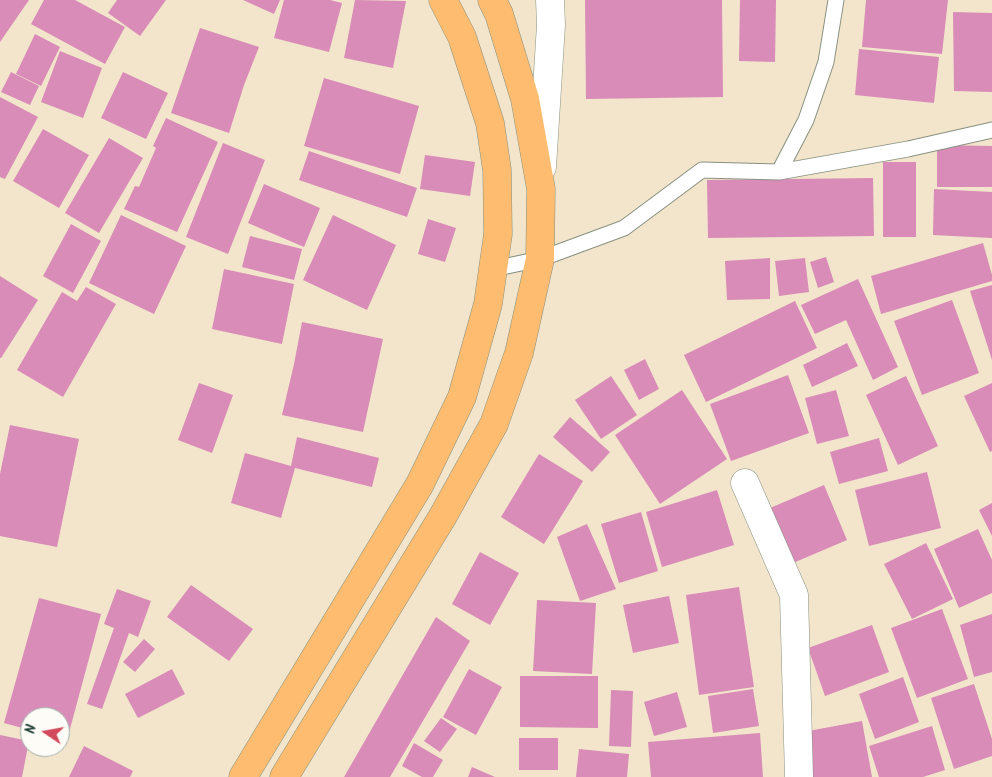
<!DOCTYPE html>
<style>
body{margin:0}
#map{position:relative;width:992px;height:777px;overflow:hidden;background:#f2e5cb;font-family:Kalam,sans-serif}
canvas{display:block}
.north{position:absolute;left:20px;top:707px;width:50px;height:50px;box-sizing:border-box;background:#fdfcf7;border:1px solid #a4b0a9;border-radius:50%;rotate:282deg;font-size:14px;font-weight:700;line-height:20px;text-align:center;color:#1f3d34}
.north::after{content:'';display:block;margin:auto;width:18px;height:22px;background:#d1495b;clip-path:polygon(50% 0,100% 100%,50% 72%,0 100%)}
</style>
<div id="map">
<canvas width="992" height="777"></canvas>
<div class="north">N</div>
</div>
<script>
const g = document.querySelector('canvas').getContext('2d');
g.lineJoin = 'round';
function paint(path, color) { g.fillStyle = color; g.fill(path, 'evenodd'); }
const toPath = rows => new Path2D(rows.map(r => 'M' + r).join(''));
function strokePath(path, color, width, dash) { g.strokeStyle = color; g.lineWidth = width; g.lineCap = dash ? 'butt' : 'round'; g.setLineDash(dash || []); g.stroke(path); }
paint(toPath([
 [0,0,29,0,0,42],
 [44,0,75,0,125,27,105,64,31,24],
 [117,0,166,0,140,36,108,13],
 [243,0,280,0,274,14],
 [284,0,330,0,342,3,329,52,274,38],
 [355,0,406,1,393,68,344,58],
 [585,0,722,0,723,97,586,99],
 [740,0,776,0,775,62,739,61],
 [866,0,948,0,942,54,862,47],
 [953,12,992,13,992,92,954,91],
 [200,28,259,47,244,85,229,133,171,113],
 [35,34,60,47,41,86,16,74],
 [859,49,939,57,934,103,855,95],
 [60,51,102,68,83,118,41,102],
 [11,72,39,86,30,105,1,92],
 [123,72,168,93,146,139,101,118],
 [324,78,419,106,400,174,304,146],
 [0,97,38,117,5,179,0,177],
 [166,118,218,142,177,232,124,209,135,186,139,187,156,148,153,146],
 [43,129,89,155,59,208,13,181],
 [109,138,143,158,99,233,65,213],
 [223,143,265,160,228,254,186,237],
 [937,145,992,146,992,187,937,187],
 [309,151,417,188,407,217,299,180],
 [425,155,475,162,470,196,420,189],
 [883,162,916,162,916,237,883,237],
 [873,178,874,236,708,238,707,180],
 [264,184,320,208,304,247,248,223],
 [934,189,992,192,992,238,933,235],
 [121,215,186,246,154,314,89,283],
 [333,215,396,245,367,310,303,280],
 [428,219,456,228,445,262,418,254],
 [71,224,101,241,73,293,43,276],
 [250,236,302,249,294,280,242,267],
 [983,243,992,275,992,281,881,314,871,276],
 [826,257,834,282,818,288,810,262],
 [770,258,770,299,727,300,725,261],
 [805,258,809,292,779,296,775,261],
 [224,269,294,284,282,344,212,329],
 [0,276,38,300,1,358,0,358],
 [858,279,898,367,873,380,846,320,815,334,801,305],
 [992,285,992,360,970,291],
 [86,287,116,304,63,397,17,370,62,292,77,301],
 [952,300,979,373,922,395,894,321],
 [795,301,817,348,706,402,684,355],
 [302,322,383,339,363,432,282,415,294,364],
 [847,343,858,366,812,387,803,365],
 [645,359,659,389,639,400,624,370],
 [788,375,809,433,731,461,710,404],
 [611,376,637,415,601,439,575,400],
 [906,376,938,446,898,465,866,395],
 [199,383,233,395,212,453,178,440],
 [992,383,992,451,990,452,964,396],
 [682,390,727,459,660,504,615,435],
 [836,390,849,436,817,444,805,398],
 [570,417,610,452,592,472,553,437],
 [10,425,79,439,57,547,0,536,0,474],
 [297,437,379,458,372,487,295,468,281,518,231,503,245,453,291,466],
 [879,438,888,471,839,484,830,452],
 [539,454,583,481,544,544,501,517],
 [927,472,941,528,869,546,855,490],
 [824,485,847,540,786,566,763,511],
 [717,490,734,545,662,567,646,512],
 [992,503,992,536,979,510],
 [641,512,658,571,619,583,601,524],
 [587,524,616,589,580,601,557,537],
 [978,529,992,560,992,593,959,608,934,549],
 [926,543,953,599,912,619,884,564],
 [480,552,519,573,490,625,452,604],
 [191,585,253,629,229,661,167,617],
 [739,587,754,687,699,695,686,595],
 [117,589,151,601,138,637,129,633,102,709,87,704,114,628,104,624],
 [669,596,679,643,633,653,623,605],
 [39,598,101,614,67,740,60,738,60,717,30,717,30,730,4,723],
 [537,600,596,603,592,674,533,671],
 [942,609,968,679,917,698,891,628],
 [992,614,992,672,974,677,960,625],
 [436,617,470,641,390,777,344,777],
 [872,625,889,672,825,696,808,648],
 [144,639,155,649,135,672,123,662],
 [172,669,185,694,138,718,125,694],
 [469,669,502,687,476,735,443,717],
 [520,676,598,676,598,728,520,727],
 [903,677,919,722,875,739,859,694],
 [974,684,992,739,992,756,954,769,931,698],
 [753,689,759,726,713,733,708,696],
 [611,690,633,691,631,747,609,746],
 [677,692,687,727,654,736,644,702],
 [441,718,457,729,440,752,424,741],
 [862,721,872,777,811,777,803,732],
 [932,726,945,770,923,777,879,777,869,746],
 [760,733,763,777,651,777,648,742],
 [0,735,29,741,22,777,0,777],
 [519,738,558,738,558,770,519,770],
 [414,743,443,760,433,777,422,777,402,766],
 [84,746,133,771,130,777,69,777],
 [579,749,629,754,627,777,576,777],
 [472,767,495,777,468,777]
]), '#d88cb7');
const lane = toPath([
 [779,172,806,120,826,62,836,0],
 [493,269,540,259,624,228,702,170,779,172,908,149,992,130]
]);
const street = toPath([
 [542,167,551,25,550,0],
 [745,483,794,595,799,777]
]);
const highway = toPath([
 [243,777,420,484,462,397,488,304,498,234,497,170,490,123,462,37,443,0],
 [284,777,443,516,494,424,519,353,540,259,541,189,525,99,499,14,492,0]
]);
strokePath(lane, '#889180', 17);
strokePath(street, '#889180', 29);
strokePath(highway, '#889180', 29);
strokePath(lane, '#fff', 15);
strokePath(street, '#fff', 28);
strokePath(highway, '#fdbc6f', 28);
</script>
